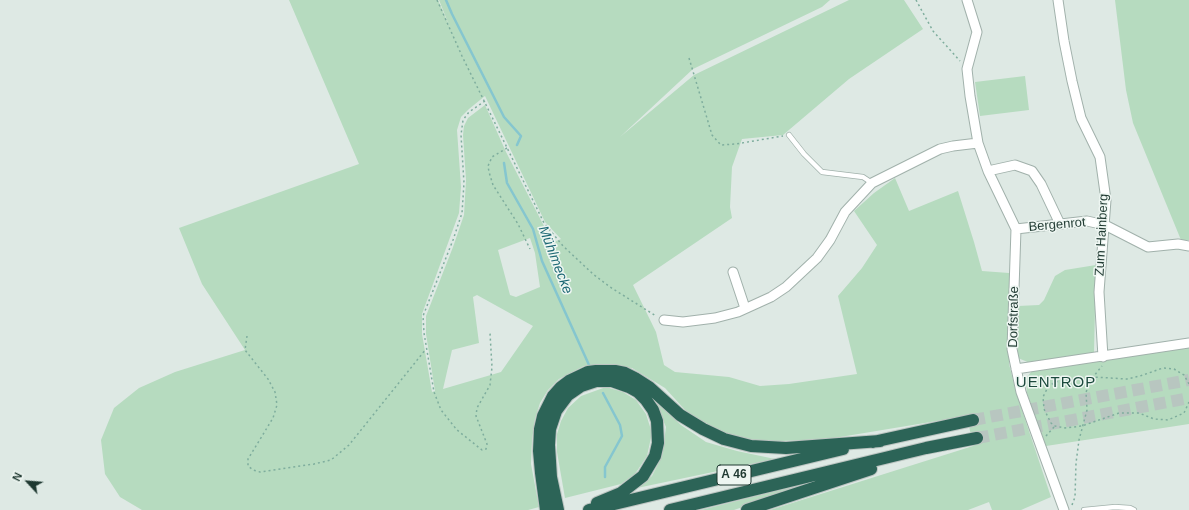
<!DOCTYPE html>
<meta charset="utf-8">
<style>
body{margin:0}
#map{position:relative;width:1189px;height:510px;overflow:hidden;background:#dee9e4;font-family:Helvetica,sans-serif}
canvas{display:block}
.north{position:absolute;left:8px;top:462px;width:40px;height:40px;-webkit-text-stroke:3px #eef6f2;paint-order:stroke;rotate:296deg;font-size:11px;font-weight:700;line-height:16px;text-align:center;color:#1f3931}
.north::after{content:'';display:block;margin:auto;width:14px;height:18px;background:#1f3931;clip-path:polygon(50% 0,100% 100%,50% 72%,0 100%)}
</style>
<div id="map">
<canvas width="1189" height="510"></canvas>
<div class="north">N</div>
</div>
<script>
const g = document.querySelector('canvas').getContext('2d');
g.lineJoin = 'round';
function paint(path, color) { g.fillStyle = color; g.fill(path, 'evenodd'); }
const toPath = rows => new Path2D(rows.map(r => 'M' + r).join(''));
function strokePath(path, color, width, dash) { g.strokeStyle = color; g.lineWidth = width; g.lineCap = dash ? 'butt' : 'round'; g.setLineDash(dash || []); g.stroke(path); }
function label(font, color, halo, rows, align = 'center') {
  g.font = font + ' Helvetica,sans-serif'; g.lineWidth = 3; g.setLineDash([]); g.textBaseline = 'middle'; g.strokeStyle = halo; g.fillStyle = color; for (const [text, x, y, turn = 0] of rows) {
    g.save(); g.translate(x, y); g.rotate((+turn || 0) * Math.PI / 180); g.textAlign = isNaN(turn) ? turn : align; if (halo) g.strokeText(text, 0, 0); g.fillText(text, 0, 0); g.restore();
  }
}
paint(toPath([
 [289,0,438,0,451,30,439,0,830,0,822,7,693,69,620,137,694,75,849,0,904,0,923,29,849,79,783,135,742,139,732,167,730,207,732,218,633,285,656,332,664,365,675,372,729,377,760,386,789,384,857,374,838,296,862,268,877,245,854,211,874,193,895,178,909,211,958,191,974,242,982,271,1009,273,1009,364,1016,392,1051,497,1021,510,992,510,989,502,968,510,770,510,973,446,967,416,828,439,758,442,716,431,686,411,665,388,632,368,595,365,584,366,559,379,548,390,540,403,535,419,532,440,531,464,539,507,528,510,142,510,120,497,105,474,101,440,114,408,139,388,175,372,245,350,202,284,179,228,359,164],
 [485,96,545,222,561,239,556,241,547,232,506,152,485,105,468,118,464,126,463,135,466,180,464,215,453,247,426,316,426,334,435,391,432,392,422,334,422,314,459,213,461,187,457,130,461,117,469,109],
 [530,238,535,253,540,287,516,297,510,295,498,250],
 [477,295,533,326,501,372,443,389,452,350,479,343,473,297],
 [1115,0,1189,0,1189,240,1181,240,1133,123,1126,90],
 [1025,76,1029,110,980,116,975,82],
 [1096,265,1094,353,1030,363,1018,358,1018,306,1039,305,1044,300,1055,276,1065,270],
 [1189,346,1189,424,1046,446,1027,393,1026,383,1027,377,1032,371],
 [606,387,623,392,636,400,646,414,652,433,647,456,635,474,621,484,565,498,557,452,557,434,561,421,568,408,581,396],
 [655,401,681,425,706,442,737,451,775,459,637,488,652,476,662,456,666,427],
 [824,479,734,510,701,510,784,489]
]), '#b6dbbf');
strokePath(toPath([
 [446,0,452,14,504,117,521,136,517,145],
 [504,163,507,183,533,229,542,261,589,365],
 [603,393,620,425,622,436,605,467,605,477]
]), '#85c6cf', 2.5);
strokePath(toPath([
 [973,420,1189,380],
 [977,438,1189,398]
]), '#b8c6c0', 12, [12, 6]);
const service = toPath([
 [789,135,804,154,822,172,863,177,872,183],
 [1084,510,1115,507,1130,508,1134,510]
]);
const minor = toPath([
 [967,0,977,32,967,69,970,96,978,143,988,171,1016,229,1012,349,1021,392,1064,510],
 [1058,0,1064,41,1072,81,1081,118,1100,157,1106,200,1099,292,1103,357],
 [988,171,1015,165,1032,171,1041,184,1060,224],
 [1016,229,1087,221,1105,225,1148,247,1178,244,1189,246],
 [733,272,745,308],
 [664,320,683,322,715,318,738,312,771,297,786,287,817,258,830,240,845,212,872,183,940,149,953,146,978,143],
 [1016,369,1189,343]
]);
const motorway = toPath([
 [873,442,973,420],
 [546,510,541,473,539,451,540,429,543,416,553,396,561,387,569,381,588,372,596,371,615,371,625,373,635,378,649,387,680,415,703,429,724,439,751,446,786,448,880,441],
 [558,510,551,477,549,445,550,429,556,411,568,395,581,386,596,381,612,381,629,387,638,392,646,400,653,410,657,421,658,443,655,456,643,476,621,493,597,503],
 [589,510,843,449],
 [670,510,926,448,977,438],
 [747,510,871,469]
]);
strokePath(service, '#a1b1ab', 6);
strokePath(minor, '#a1b1ab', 11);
strokePath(motorway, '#bcc4c1', 14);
strokePath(toPath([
 [437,0,462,56,544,223,563,246,593,274,610,287,656,316],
 [916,0,933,31,960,61],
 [689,58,712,135,721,145,736,144,783,136],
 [485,101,469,112,463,120,461,135,464,183,462,213,453,240,423,316,424,333,434,392,441,410,457,430,482,450,486,449,487,444,476,416,477,408,490,385,492,367,490,333],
 [507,148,492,157,488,166,489,172,493,185,518,224,530,249],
 [247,336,245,350,268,379,275,392,277,405,273,418,248,459,248,466,253,470,260,472,314,464,331,460,349,445,426,349],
 [1189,384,1184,375,1174,369,1163,368,1140,376,1127,379,1093,377,1060,381,1055,382,1048,387,1043,397,1044,409,1051,423,1055,426,1065,428,1082,426,1119,413,1139,413,1154,419,1168,420,1184,413,1189,402],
 [1046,436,1055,426],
 [1072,505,1075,497,1076,463,1079,440,1087,410,1086,392,1093,377,1102,366]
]), '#7ead9d', 1.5, [2, 3]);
strokePath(service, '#fff', 4.5);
strokePath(minor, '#fff', 9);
strokePath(motorway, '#2c6457', 12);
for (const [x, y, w] of [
 [734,475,34]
]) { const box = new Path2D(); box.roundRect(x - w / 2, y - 10, w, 20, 3); g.fillStyle = '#eef6f2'; g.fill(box); strokePath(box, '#1f3931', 1); }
label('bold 12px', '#1f3931', null, [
 ["A 46",734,475]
]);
label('13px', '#1f3931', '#eef6f2', [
 ["Bergenrot",1057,225,-5],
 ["Zum Hainberg",1102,235,-87],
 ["Dorfstraße",1014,317,-89]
]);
label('italic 14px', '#1b6773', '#eef6f2', [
 ["Mühlmecke",555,260,69]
]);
g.letterSpacing = '1px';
label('15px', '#1c4a3d', '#eef6f2', [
 ["UENTROP",1056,383]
]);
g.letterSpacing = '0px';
</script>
